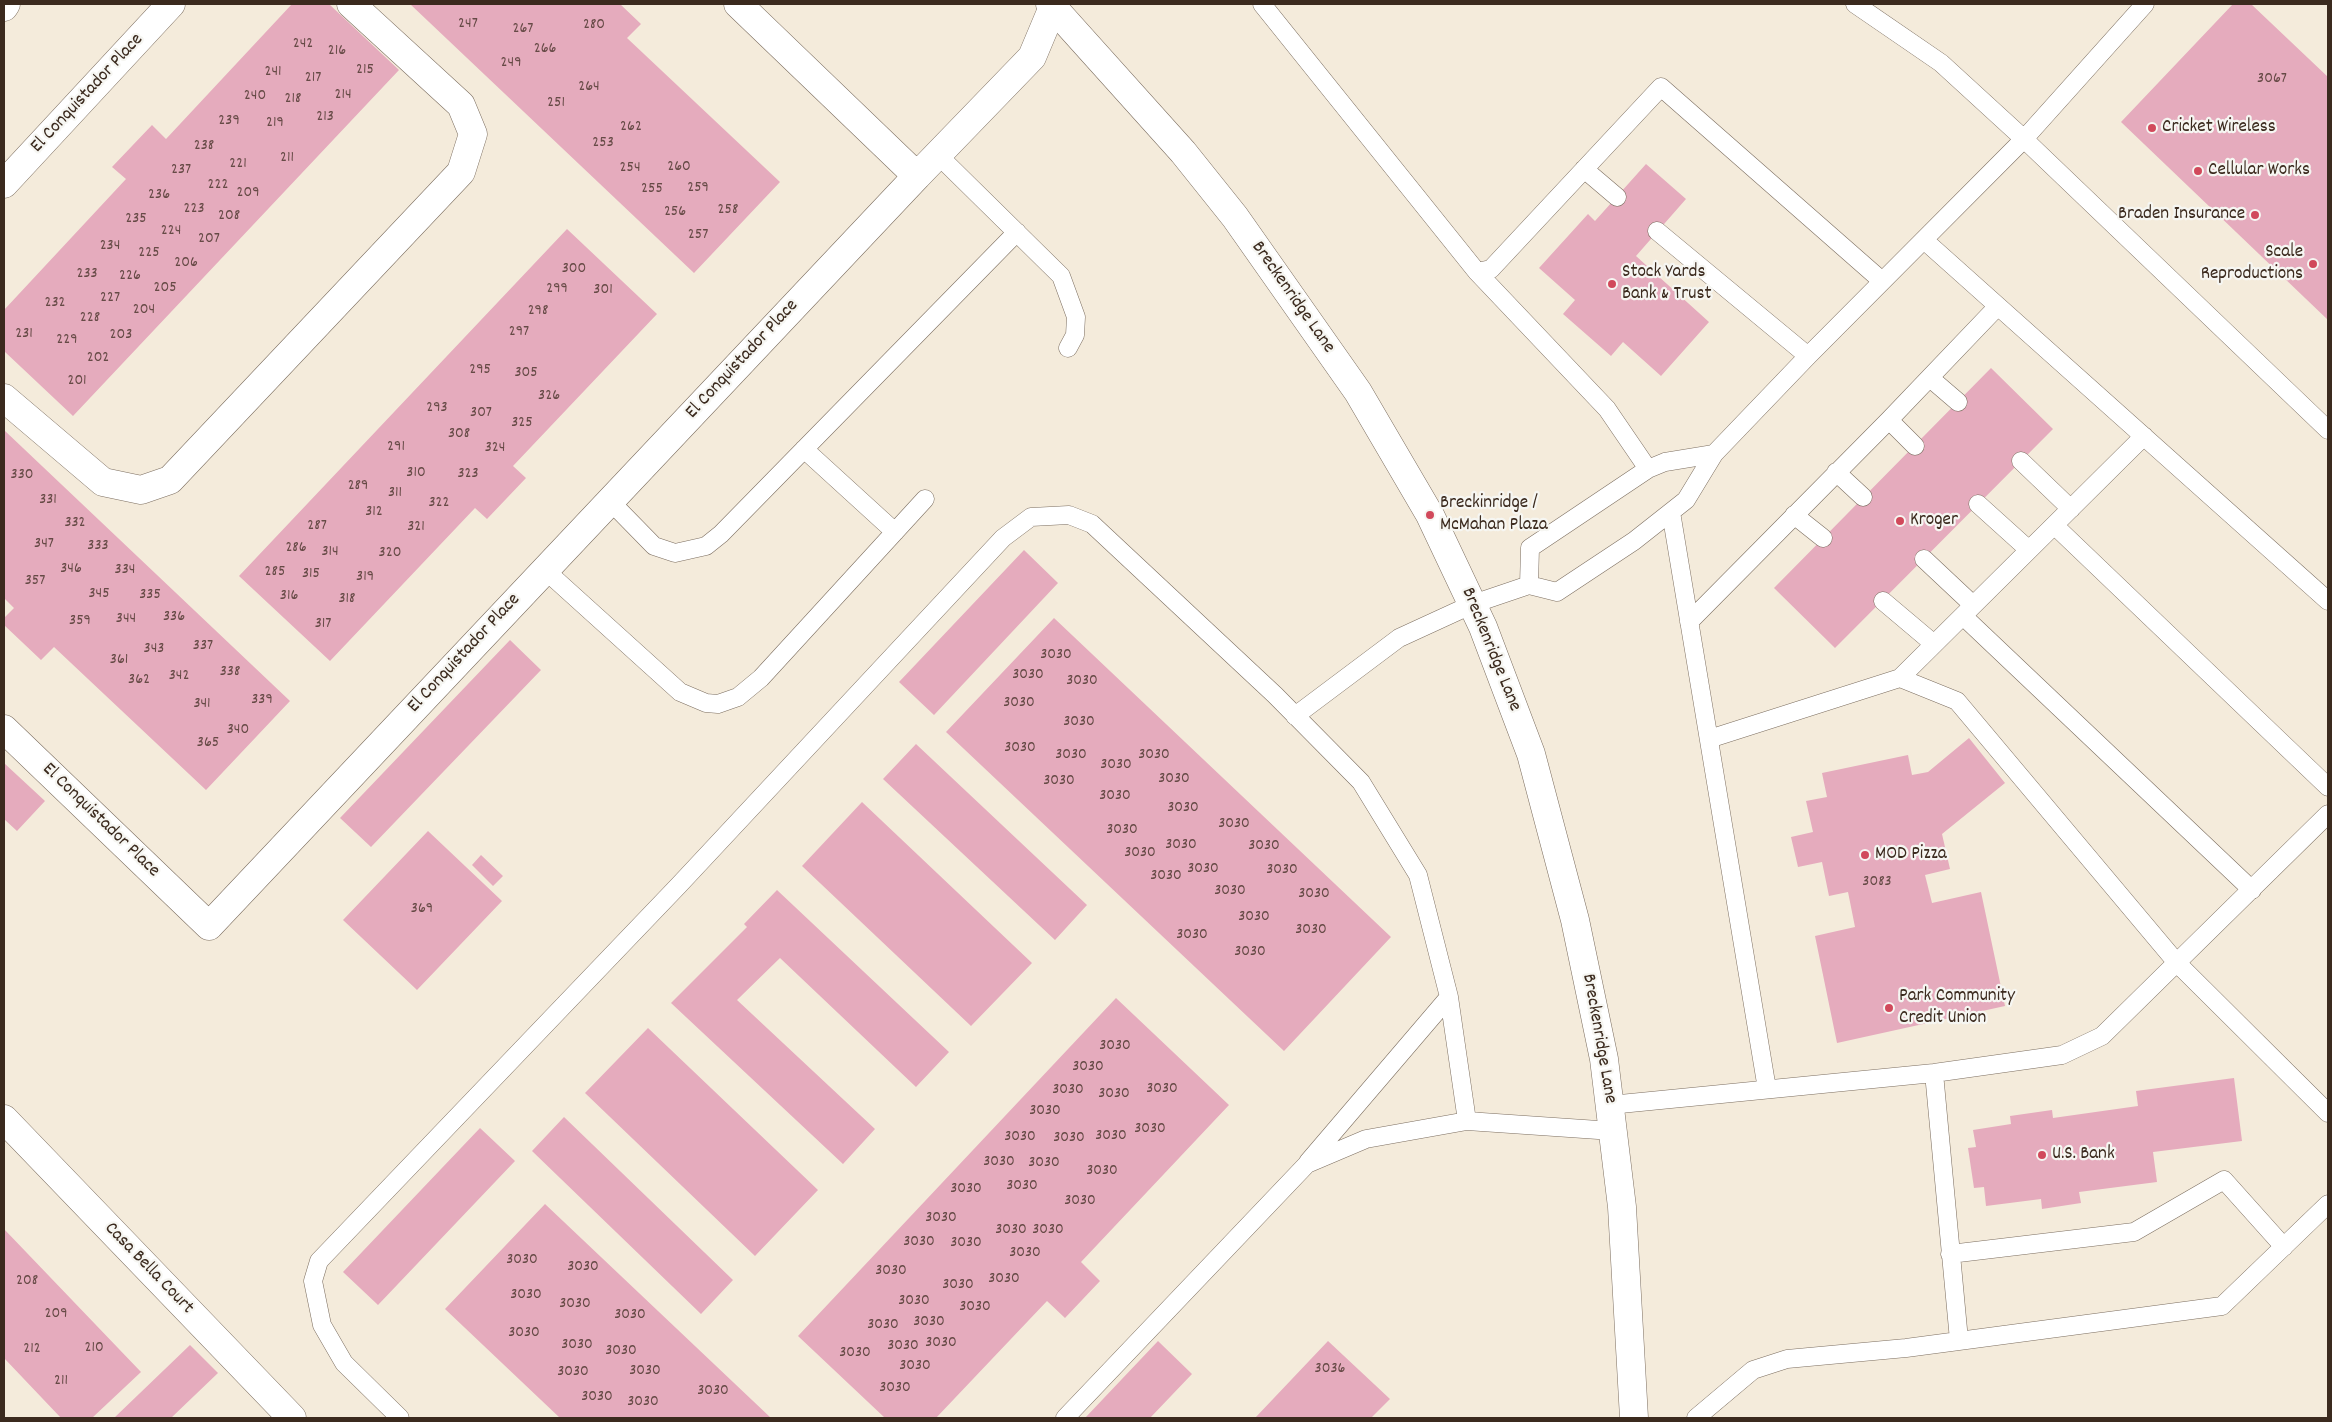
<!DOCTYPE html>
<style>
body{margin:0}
#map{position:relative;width:2332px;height:1422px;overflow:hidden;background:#f4ebdb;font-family:Dekko,sans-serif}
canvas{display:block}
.frame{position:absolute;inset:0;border:5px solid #3b2a1e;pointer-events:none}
</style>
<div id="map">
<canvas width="2332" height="1422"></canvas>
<div class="frame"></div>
</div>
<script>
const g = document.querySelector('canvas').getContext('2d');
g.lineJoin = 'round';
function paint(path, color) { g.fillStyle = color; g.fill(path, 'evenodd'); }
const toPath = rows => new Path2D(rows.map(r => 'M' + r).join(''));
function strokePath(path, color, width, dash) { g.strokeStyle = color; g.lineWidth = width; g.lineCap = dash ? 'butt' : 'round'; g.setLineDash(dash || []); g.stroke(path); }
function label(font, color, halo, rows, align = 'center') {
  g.font = font + ' Dekko,sans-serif'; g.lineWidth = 4.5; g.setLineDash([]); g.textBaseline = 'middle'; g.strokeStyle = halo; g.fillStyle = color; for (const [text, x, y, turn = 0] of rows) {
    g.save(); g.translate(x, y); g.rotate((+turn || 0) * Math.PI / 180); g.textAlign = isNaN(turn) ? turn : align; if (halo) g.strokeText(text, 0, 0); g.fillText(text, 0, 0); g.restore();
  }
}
paint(toPath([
 [292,4,329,4,399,70,73,416,4,351,4,310,126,179,112,167,152,125,166,139],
 [410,4,620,4,641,24,627,38,780,182,694,273],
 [2233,4,2251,4,2328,77,2328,320,2121,122],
 [1646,164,1686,199,1636,256,1709,322,1661,376,1623,342,1611,356,1563,314,1575,300,1539,268,1588,214,1595,221],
 [567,229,657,314,513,466,526,478,487,519,475,508,330,661,239,576],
 [1991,368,2053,429,1835,648,1774,588],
 [4,430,290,701,206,790,54,647,41,660,4,625,4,618,14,608,4,598],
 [1024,550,1058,583,934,715,899,682],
 [1054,618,1391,937,1284,1051,946,732],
 [510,640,541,670,371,847,340,818],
 [1969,738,2005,783,1942,834,1950,869,1925,875,1932,903,1981,892,2005,1006,1837,1043,1815,936,1855,927,1848,892,1829,896,1822,862,1798,867,1791,837,1813,832,1806,801,1827,797,1822,773,1908,755,1912,775,1928,772],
 [916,744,1087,905,1055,940,883,779],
 [4,763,45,801,17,831,4,819],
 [862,802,1032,963,971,1026,802,866],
 [428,831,502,901,417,990,343,920],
 [481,855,503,876,493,886,472,865],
 [777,890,949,1052,916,1087,780,958,737,1000,875,1129,843,1164,671,1003,747,927,744,924],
 [1116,998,1229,1105,1081,1262,1100,1281,1065,1318,1047,1301,936,1418,885,1418,798,1336],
 [648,1028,818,1190,755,1256,585,1093],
 [2234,1078,2242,1141,2153,1152,2157,1182,2079,1192,2081,1203,2042,1209,2041,1199,1986,1206,1984,1187,1974,1188,1968,1148,1976,1147,1973,1130,2011,1124,2010,1116,2052,1110,2053,1118,2138,1106,2136,1091],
 [564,1117,733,1280,701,1314,532,1151],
 [480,1128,515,1161,378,1305,343,1272],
 [545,1204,771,1418,560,1418,445,1309],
 [4,1229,141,1372,92,1418,61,1418,4,1358],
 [1158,1341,1192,1374,1150,1418,1085,1418],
 [1328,1341,1390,1399,1371,1418,1255,1418],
 [190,1345,218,1373,171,1418,114,1418]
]), '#e5abbd');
const lane = toPath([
 [1262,4,1477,272,1491,269,1661,87,1882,281],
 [1855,4,1941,63,2024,139,2328,430],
 [938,155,1061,276,1076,317,1075,335,1068,348],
 [1584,169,1617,197],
 [1657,231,1808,356],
 [1924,240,2328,601],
 [1477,272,1607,409,1648,469],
 [1930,378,1958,402],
 [1889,420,1915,446],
 [804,449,895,532],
 [2021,461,2071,509],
 [1836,472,1863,497],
 [610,501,654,546,675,553,706,546,721,534,1017,232],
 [1978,504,2029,550],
 [1671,512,1767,1089],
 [1794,515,1823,538],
 [2054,525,2328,787],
 [1924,559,1973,605],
 [545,570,680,692,706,703,718,704,738,697,761,678,925,499],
 [1529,585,1530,548,1648,469,1665,462,1714,454],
 [1883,601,1934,644],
 [1963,616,2252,890],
 [1689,622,1889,420,1998,306],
 [1900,678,1957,701,2177,963,2328,1113],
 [1295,716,1399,638,1473,604,1529,585,1557,592,1634,541,1686,500,1714,454,1808,356,2024,139,2145,4],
 [1709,739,1900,678,2144,436],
 [1934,1073,1959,1340],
 [1610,1105,1934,1073,2062,1055,2102,1036,2328,814],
 [1308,1162,1449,997],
 [1950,1254,2134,1232,2224,1180,2284,1247],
 [400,1418,344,1363,322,1325,313,1281,319,1261,679,885,1003,538,1031,517,1069,515,1092,524,1275,695,1361,782,1418,875,1449,997,1467,1121],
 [1065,1418,1307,1164,1366,1139,1467,1121,1613,1131],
 [1696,1418,1753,1370,1787,1359,1906,1348,2222,1306,2328,1204]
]);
const street = toPath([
 [917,176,1032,57,1053,7],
 [4,184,171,4],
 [4,398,103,482,141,490,170,480,461,172,473,134,461,105,351,4],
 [4,729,209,926,917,176,738,4],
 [4,1119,292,1418]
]);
const secondary = toPath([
 [4,7,6,4]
]);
const primary = toPath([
 [1050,4,1183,152,1235,217,1358,392,1430,515,1483,627,1531,754,1575,920,1604,1059,1622,1207,1634,1418]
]);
strokePath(lane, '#7c6e60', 19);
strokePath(street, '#7c6e60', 29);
strokePath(secondary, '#7c6e60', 29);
strokePath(primary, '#7c6e60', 29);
strokePath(lane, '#fff', 18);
strokePath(street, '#fff', 28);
strokePath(secondary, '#fff', 28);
strokePath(primary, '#fff', 28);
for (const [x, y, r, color] of [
 [2152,128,5,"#d1495b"],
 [2198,171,5,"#d1495b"],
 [2255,215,5,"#d1495b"],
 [2313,264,5,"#d1495b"],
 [1612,284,5,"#d1495b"],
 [1430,515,5,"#d1495b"],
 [1900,521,5,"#d1495b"],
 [1865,855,5,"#d1495b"],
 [1889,1008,5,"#d1495b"],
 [2042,1155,5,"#d1495b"]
]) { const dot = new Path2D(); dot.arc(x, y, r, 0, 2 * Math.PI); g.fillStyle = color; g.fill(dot); strokePath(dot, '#f6f6f2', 2); }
label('16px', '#664a46', null, [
 ["247",468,25],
 ["280",594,26],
 ["267",523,30],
 ["242",303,45],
 ["266",545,50],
 ["216",337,52],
 ["249",511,64],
 ["215",365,71],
 ["241",273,73],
 ["217",313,79],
 ["3067",2272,80],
 ["264",589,88],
 ["214",343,96],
 ["240",255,97],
 ["218",293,100],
 ["251",556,104],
 ["213",325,118],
 ["239",229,122],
 ["219",275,124],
 ["262",631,128],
 ["253",603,144],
 ["238",204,147],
 ["211",287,159],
 ["221",238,165],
 ["260",679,168],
 ["254",630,169],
 ["237",181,171],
 ["222",218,186],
 ["259",698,189],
 ["255",652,190],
 ["209",248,194],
 ["236",159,196],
 ["223",194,210],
 ["258",728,211],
 ["256",675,213],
 ["208",229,217],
 ["235",136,220],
 ["224",171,232],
 ["257",698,236],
 ["207",209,240],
 ["234",110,247],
 ["225",149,254],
 ["206",186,264],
 ["300",574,270],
 ["233",87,275],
 ["226",130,277],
 ["205",165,289],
 ["299",557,290],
 ["301",603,291],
 ["227",110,299],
 ["232",55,304],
 ["204",144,311],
 ["298",538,312],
 ["228",90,319],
 ["297",519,333],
 ["231",24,335],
 ["203",121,336],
 ["229",67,341],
 ["202",98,359],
 ["295",480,371],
 ["305",526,374],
 ["201",77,382],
 ["326",549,397],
 ["293",437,409],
 ["307",481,414],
 ["325",522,424],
 ["308",459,435],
 ["291",396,448],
 ["324",495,449],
 ["310",416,474],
 ["323",468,475],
 ["330",22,476],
 ["289",358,487],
 ["311",395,494],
 ["331",48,501],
 ["322",439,504],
 ["312",374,513],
 ["332",75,524],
 ["287",317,527],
 ["321",416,528],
 ["347",44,545],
 ["333",98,547],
 ["286",296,549],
 ["314",330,553],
 ["320",390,554],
 ["346",71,570],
 ["334",125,571],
 ["285",275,573],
 ["315",311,575],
 ["319",365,578],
 ["357",35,582],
 ["345",99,595],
 ["335",150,596],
 ["316",289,597],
 ["318",347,600],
 ["336",174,618],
 ["344",126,620],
 ["359",80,622],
 ["317",323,625],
 ["337",203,647],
 ["343",154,650],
 ["3030",1056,656],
 ["361",119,661],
 ["338",230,673],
 ["3030",1028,676],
 ["342",179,677],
 ["362",139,681],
 ["3030",1082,682],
 ["339",262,701],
 ["3030",1019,704],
 ["341",202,705],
 ["3030",1079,723],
 ["340",238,731],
 ["365",208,744],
 ["3030",1020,749],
 ["3030",1071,756],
 ["3030",1154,756],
 ["3030",1116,766],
 ["3030",1174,780],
 ["3030",1059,782],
 ["3030",1115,797],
 ["3030",1183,809],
 ["3030",1234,825],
 ["3030",1122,831],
 ["3030",1181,846],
 ["3030",1264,847],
 ["3030",1140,854],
 ["3030",1203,870],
 ["3030",1282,871],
 ["3030",1166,877],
 ["3083",1877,883],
 ["3030",1230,892],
 ["3030",1314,895],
 ["369",422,910],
 ["3030",1254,918],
 ["3030",1311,931],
 ["3030",1192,936],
 ["3030",1250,953],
 ["3030",1115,1047],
 ["3030",1088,1068],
 ["3030",1162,1090],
 ["3030",1068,1091],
 ["3030",1114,1095],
 ["3030",1045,1112],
 ["3030",1150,1130],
 ["3030",1111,1137],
 ["3030",1020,1138],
 ["3030",1069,1139],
 ["3030",999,1163],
 ["3030",1044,1164],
 ["3030",1102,1172],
 ["3030",1022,1187],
 ["3030",966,1190],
 ["3030",1080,1202],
 ["3030",941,1219],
 ["3030",1011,1231],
 ["3030",1048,1231],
 ["3030",919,1243],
 ["3030",966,1244],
 ["3030",1025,1254],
 ["3030",522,1261],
 ["3030",583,1268],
 ["3030",891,1272],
 ["3030",1004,1280],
 ["208",27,1282],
 ["3030",958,1286],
 ["3030",526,1296],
 ["3030",914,1302],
 ["3030",575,1305],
 ["3030",975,1308],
 ["209",56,1315],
 ["3030",630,1316],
 ["3030",929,1323],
 ["3030",883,1326],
 ["3030",524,1334],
 ["3030",941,1344],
 ["3030",577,1346],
 ["3030",903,1347],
 ["210",94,1349],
 ["212",32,1350],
 ["3030",621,1352],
 ["3030",855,1354],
 ["3030",915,1367],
 ["3036",1330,1370],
 ["3030",645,1372],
 ["3030",573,1373],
 ["211",61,1382],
 ["3030",895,1389],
 ["3030",713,1392],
 ["3030",597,1398],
 ["3030",643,1403]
]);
label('19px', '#3b2a1e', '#f6f6f2', [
 ["El Conquistador Place",88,94,-47],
 ["Breckenridge Lane",1292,298,55],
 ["El Conquistador Place",743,360,-47],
 ["Breckenridge Lane",1490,650,68],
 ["El Conquistador Place",465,654,-47],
 ["El Conquistador Place",100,821,44],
 ["Breckenridge Lane",1598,1039,80],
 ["Casa Bella Court",148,1269,46]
]);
label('19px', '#3b2a1e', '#f6f6f2', [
 ["Cricket Wireless",2162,128],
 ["Cellular Works",2208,171],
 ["Braden Insurance",2245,215,"right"],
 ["Scale",2303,253,"right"],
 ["Reproductions",2303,275,"right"],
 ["Stock Yards",1622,273],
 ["Bank & Trust",1622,295],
 ["Breckinridge /",1440,504],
 ["McMahan Plaza",1440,526],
 ["Kroger",1910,521],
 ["MOD Pizza",1875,855],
 ["Park Community",1899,997],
 ["Credit Union",1899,1019],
 ["U.S. Bank",2052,1155]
], 'left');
</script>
